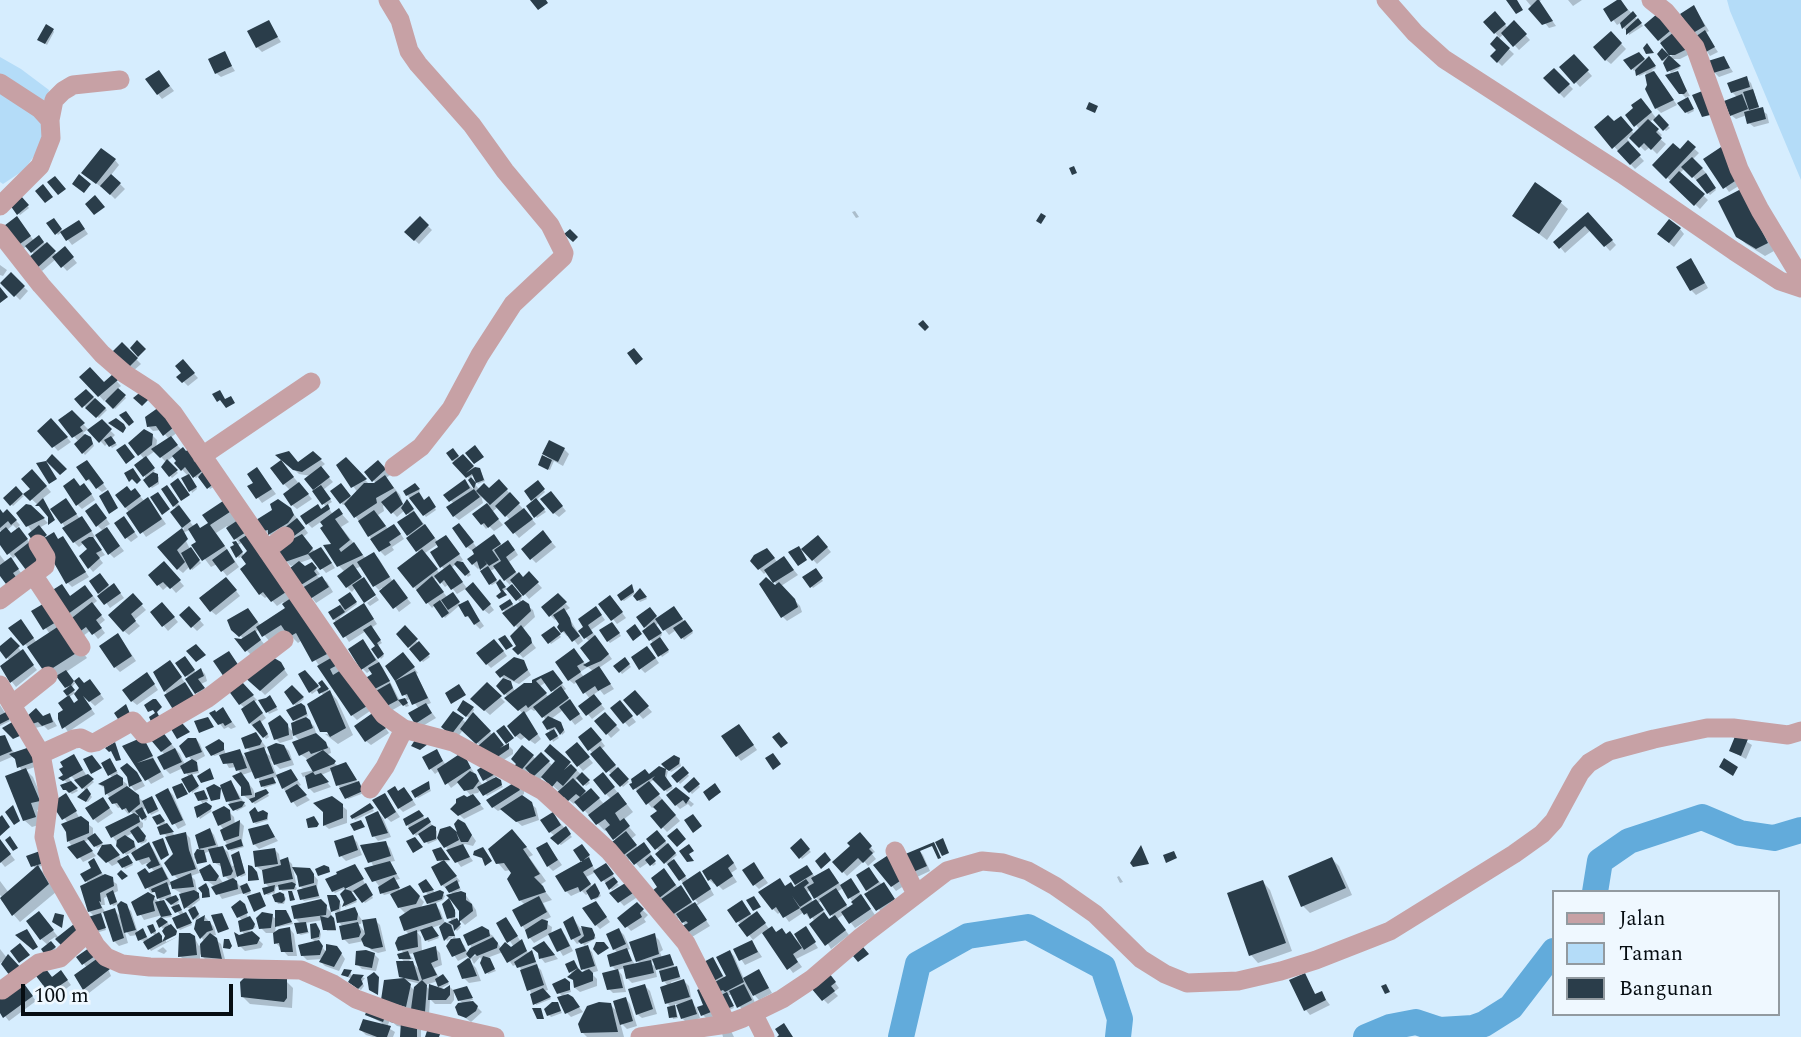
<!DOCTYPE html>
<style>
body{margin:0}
#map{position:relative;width:1801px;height:1037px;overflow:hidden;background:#d6edfe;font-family:Spectral,serif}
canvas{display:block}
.legend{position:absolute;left:1552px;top:890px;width:228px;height:126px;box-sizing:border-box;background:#eff8ff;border:2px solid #929aa0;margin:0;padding:9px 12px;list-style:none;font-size:21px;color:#060d12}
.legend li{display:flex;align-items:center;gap:14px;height:35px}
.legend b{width:35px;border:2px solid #929aa0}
.scale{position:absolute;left:21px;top:984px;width:212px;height:32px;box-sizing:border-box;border:4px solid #060d12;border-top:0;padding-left:9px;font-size:21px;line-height:24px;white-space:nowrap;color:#060d12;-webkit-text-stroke:5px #eff8ff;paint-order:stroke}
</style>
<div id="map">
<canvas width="1801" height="1037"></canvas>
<ul class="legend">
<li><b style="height:9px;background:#c7a1a5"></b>Jalan</li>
<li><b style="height:19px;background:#b4dcf8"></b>Taman</li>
<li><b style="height:19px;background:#2a3d4a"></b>Bangunan</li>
</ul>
<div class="scale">100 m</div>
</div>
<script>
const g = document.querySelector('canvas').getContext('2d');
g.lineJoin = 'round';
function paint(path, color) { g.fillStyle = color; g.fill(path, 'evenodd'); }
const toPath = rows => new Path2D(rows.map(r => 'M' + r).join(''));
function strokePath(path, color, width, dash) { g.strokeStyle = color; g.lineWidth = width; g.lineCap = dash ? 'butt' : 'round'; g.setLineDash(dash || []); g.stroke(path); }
paint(toPath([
 [1727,0,1801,0,1801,180,1730,11],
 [0,57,21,69,49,90,43,124,42,145,24,170,3,184,0,182]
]), '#b4dcf8');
paint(toPath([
 [1526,0,1541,0,1539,2,1556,26,1549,28],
 [1568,0,1582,0,1573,6],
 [1624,5,1643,26,1629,35,1628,27,1625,30,1622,22,1617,25,1605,9],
 [1694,7,1709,31,1705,33,1718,52,1710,56,1694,32],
 [1495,14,1508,28,1514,23,1530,40,1519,50,1504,34,1498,39,1514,54,1502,66,1492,56,1498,50,1492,44,1499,37,1485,22],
 [1661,21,1690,54,1680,59,1671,59,1680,68,1671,73,1659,54,1662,50,1669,57,1672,56,1647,25],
 [268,22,281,42,262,52,257,47],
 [53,30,54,32,47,45,41,41],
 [1611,33,1626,49,1611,64,1606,60],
 [224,54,235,71,221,77,216,73],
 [1638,54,1646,62,1649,59,1656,68,1652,70,1677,105,1661,113,1656,108,1646,73,1639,76,1636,69,1634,71,1626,60],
 [1574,56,1592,76,1580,87,1562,67],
 [1724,58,1733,72,1719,77,1714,72],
 [1554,70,1573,89,1564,98,1545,78],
 [1677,73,1690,96,1686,97,1694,111,1688,114,1680,104,1678,105,1687,99,1681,93],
 [163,77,174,91,162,99,158,94],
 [1746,78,1751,83,1760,110,1767,114,1769,123,1754,127,1749,123,1747,115,1736,119,1731,115,1738,98,1732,92],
 [1645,104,1657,119,1659,117,1670,128,1666,131,1654,119,1649,122,1662,135,1659,138,1666,144,1657,154,1650,147,1645,151,1630,136,1627,139,1630,142,1628,144,1644,161,1635,169,1596,127,1614,123,1621,118,1635,135,1640,130,1636,125],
 [1688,143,1699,153,1693,159,1706,173,1705,175,1716,190,1710,195,1685,168,1680,173,1708,200,1700,209,1654,165,1680,151],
 [1706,159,1745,182,1729,192],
 [115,160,119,165,111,175,125,189,115,199,102,186,101,187,88,177],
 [1741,191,1774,251,1765,256,1746,244,1738,236],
 [21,198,29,208,20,215,12,205],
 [1560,202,1568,209,1547,240,1514,215],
 [855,211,859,217,856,218,852,212],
 [1588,214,1616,245,1610,251,1591,230,1565,253,1556,242],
 [420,218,432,230,419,244,406,232],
 [54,220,63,232,83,227,88,234,72,245,62,232,58,235,49,223],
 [21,223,34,241,38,237,57,255,69,253,77,263,67,271,56,259,42,271,31,258,35,255,27,246,19,252],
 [1680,229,1684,234,1674,247,1664,239],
 [0,265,7,270,3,276,0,275],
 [1695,265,1708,288,1696,295,1691,290],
 [11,275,28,291,20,300,3,283],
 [122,345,141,364,132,372],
 [183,362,198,378,188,386,179,377,184,373],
 [82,377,104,384,113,377,121,386,117,389,126,398,115,409,106,399,104,401],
 [86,391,107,410,99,418,77,400],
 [162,407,178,432,170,438,217,485,210,489,200,475,196,478,187,469,197,489,192,493,188,476,176,463,179,461,174,456,167,461,178,473,172,478,163,467,167,463,155,451,145,458,155,471,151,473,159,477,159,484,152,488,145,480,145,460,140,454,152,435,157,440,156,448,169,439,161,430,153,431,149,427],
 [71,412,88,429,83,433,92,441,94,446,85,455,76,444,79,442,60,421],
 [51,420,71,442,58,451,40,431],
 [101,422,115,435,112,438,117,445,112,448,108,443,105,446,90,430],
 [564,449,569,454,563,466,554,461,550,470,542,466,543,458,552,461,544,454],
 [453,450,460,459,468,460,475,469,481,472,485,481,478,484,474,475,469,478,480,490,489,490,499,481,536,524,519,538,507,524,511,521,498,507,492,512,503,525,494,531,489,526,486,529,475,515,490,503,480,492,483,503,459,520,454,516,454,504,446,495,465,481,475,491,469,478,463,474,448,454],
 [313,453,325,464,320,468,333,482,323,490,332,502,327,505,333,515,339,511,349,522,341,527,366,559,374,554,379,559,393,582,411,603,399,612,382,588,379,590,375,586,362,566,355,569,362,579,352,592,347,587,345,572,339,566,334,545,326,526,322,521,312,528,308,524,326,507,306,479,311,476,299,474,279,455,298,464],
 [346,460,370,485,377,484,366,472,378,462,390,475,386,478,400,495,404,507,407,502,438,542,450,541,463,560,458,563,465,566,471,575,468,577,456,564,451,568,467,588,457,594,449,584,445,587,437,577,434,580,447,597,454,596,461,606,467,602,484,626,480,629,467,616,460,605,445,618,435,605,432,608,414,587,419,553,408,539,411,537,408,535,410,516,405,510,397,517,385,504,383,506,384,511,378,515,388,529,398,530,404,539,392,547,394,550,385,556,380,551,346,503,343,505,333,491,341,485,352,499,358,493,338,465],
 [438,544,440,547,442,567,445,570,440,574,425,553],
 [87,462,107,489,102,492,88,480,79,468],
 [285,467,312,499,297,509,292,505,290,490,284,484],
 [257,469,276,494,262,503,250,487,255,483],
 [37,476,51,492,42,499,50,516,26,494,13,506,5,498,16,488,23,496,32,489],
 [538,482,545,492,536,500,546,512,537,518,528,507,534,502,526,492],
 [415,486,420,491,417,493,424,501,430,500,436,510,426,517,407,495],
 [80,488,89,490,95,500,82,509,77,504],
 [169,489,179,505,178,506,194,527,201,530,210,524,229,499,370,711,357,720,352,715,302,640,298,643,291,636,271,643,259,629,255,633,265,645,251,655,238,641,244,639,233,629,252,615,261,626,288,609,283,602,277,606,268,596,265,598,260,594,249,565,242,556,239,558,238,557,232,548,236,546,235,544,239,543,227,526,216,533,239,567,227,576,217,564,211,567,194,545,198,542,190,530,182,533,189,547,201,563,192,570,190,566,183,573,178,569,159,547,184,529,172,513,177,509,174,506],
 [243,542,250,552,244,556,238,545],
 [132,493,139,495,145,502,152,504,166,524,146,537,117,495],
 [555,498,566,511,559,517,554,513],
 [70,505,80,519,86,522,95,537,92,538,105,555,99,558,103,563,93,572,89,567,89,549,84,543,79,547,74,542,60,519],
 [290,509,308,533,303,537,315,552,326,554,335,568,326,573,313,558,291,566,286,561,274,538,264,530],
 [100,510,110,524,105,527,124,551,114,558,110,554,103,531,97,525],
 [0,511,3,515,7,511,20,525,17,528,30,543,11,560,22,574,16,578,0,573,0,555,6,563,13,558,0,542,2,532,0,530],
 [13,525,18,530,11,534,7,530],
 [36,511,48,523,39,528,47,538,53,534,59,540,63,538,89,577,72,587,68,583,28,526],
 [128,523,138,537,131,542,126,537],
 [464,530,477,548,498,541,502,546,513,547,518,555,509,562,518,575,523,579,529,574,542,588,529,599,514,581,510,584,514,588,522,598,520,600,533,610,535,617,522,629,536,648,523,658,515,649,518,646,519,629,504,614,506,612,504,610,512,603,514,607,521,603,508,590,512,587,505,580,496,568,490,571,498,583,500,582,507,589,503,591,497,582,492,585,490,584,481,566,478,569,473,564,477,554,467,547],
 [547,537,556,547,536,563,532,559],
 [818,537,831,552,817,564,804,550],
 [771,554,778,563,788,563,798,575,781,586,800,606,802,612,787,621,783,617,774,587,777,585,767,571,764,574,752,561],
 [168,568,184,586,176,593,169,585,163,590,150,575],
 [305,569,316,569,320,574,317,576,327,582,333,592,316,603,302,584],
 [815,570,823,581,813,588,805,578],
 [100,575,110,588,118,590,124,598,110,608,99,593],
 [230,583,240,596,216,615,211,611],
 [633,588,635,596,640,590,647,599,640,602,634,594,624,601,622,600],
 [478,589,494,610,489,614,484,610],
 [66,591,71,597,90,592,97,601,92,605,105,620,99,625,105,633,98,639,91,630,83,636,69,613],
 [133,596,146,610,134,620,140,626,129,635,124,631],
 [351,596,357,604,340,617,341,620,364,605,368,610,377,624,371,628,382,643,377,646,384,656,381,659,374,649,377,647,366,631,349,642,330,613],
 [376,596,379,600,370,606,367,603],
 [558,596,570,608,565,611,583,641,578,645,570,635,567,636,563,632,557,618,555,620,550,615],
 [614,602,626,618,617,624,601,604],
 [48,603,64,624,62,626,87,658,66,672,74,683,79,679,85,685,90,681,104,699,95,706,83,695,82,696,95,714,68,732,59,718,60,714,65,711,60,704,70,697,65,691,68,689,59,677,54,680,47,672,30,649,10,629,21,621,37,643,50,634,34,612],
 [76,682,81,688,76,694,71,688],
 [75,693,80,700,77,703,81,708,78,710,69,697],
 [189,608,204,625,197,631,181,615],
 [167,609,178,622,168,631,152,612],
 [600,613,605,620,591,630,612,659,599,668,614,689,604,695,600,690,593,695,605,709,592,719,581,706,590,699,577,682,574,684,569,680,579,655,586,665,593,661,590,642,586,638,586,627,580,619],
 [588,667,593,671,584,677,580,672],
 [678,613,693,633,684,640,676,630,669,635,659,622,656,626,662,635,659,638,669,652,662,657,645,631,647,629,638,618,654,614,658,619],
 [613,623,621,636,610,643,608,641],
 [405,628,430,657,423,662,398,634],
 [554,628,561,637,551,644,544,635],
 [11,639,37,670,16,687,1,668,10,661,0,649],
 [122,640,136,661,120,672,115,667],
 [499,645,507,656,491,668,487,664],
 [367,646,383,668,400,701,407,698,387,666,407,659,418,673,416,674,431,703,426,705,436,718,421,727,416,723,419,709,411,698,406,701,409,706,406,707,403,704,389,712,373,690,374,675,371,670,367,673,363,669],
 [652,653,659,663,645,673,641,669],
 [185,658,196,673,201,670,205,674,207,681,201,684,208,693,201,697,187,676],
 [625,659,631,667,622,674,616,666],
 [523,662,531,675,519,684,505,678,512,685,515,692,535,685,534,681,552,672,566,689,563,691,583,719,575,725,563,710,551,719,562,726,565,732,562,735,559,728,552,730,559,738,553,742,546,720,537,709,534,711,531,709,524,714,541,739,535,744,525,737,521,740,516,736,523,714,498,686,504,679,498,672],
 [546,682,555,693,549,697,539,687],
 [280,663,288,675,265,695,245,675],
 [174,667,185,683,199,703,168,695,165,691,155,672],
 [305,672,321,690,322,683,337,700,353,735,338,744,325,734,335,734,336,731,324,696,319,689,312,694,310,692,301,675],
 [151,679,158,690,137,705,132,701],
 [241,684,257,700,254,702,266,718,261,722,269,737,266,739,256,727,254,728,250,723,243,709,245,708,240,704],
 [487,684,505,702,490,715,472,699],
 [292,687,304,699,298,704,306,710,308,716,304,718,314,726,316,733,314,734,330,748,331,753,325,755,339,767,350,769,364,793,348,799,338,785,333,770,321,775,331,787,314,793,309,788,306,776,303,777,301,773,314,770,306,758,300,754,300,741,292,733,293,739,280,743,276,739,284,722,294,733,297,707,294,704],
 [635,693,652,712,643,719,626,700],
 [271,699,278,710,269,714,261,701],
 [0,705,10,721,0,726],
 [624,707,636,722,629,727,613,709],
 [473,708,474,710,472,713,505,748,509,746,513,750,513,754,499,763,463,730,457,738,448,732,462,719,466,723,470,719,459,709],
 [223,710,236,727,231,729,228,727,224,729,220,724,217,714],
 [605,714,620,730,611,738,596,721],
 [50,715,57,726,48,730,44,726,35,728,27,721],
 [379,719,389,733,371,745,366,741],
 [743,730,757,750,741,761,737,756],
 [595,733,605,746,601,749,629,782,623,787,589,749],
 [1737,736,1752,745,1746,759,1731,751],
 [4,737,15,754,30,749,38,766,26,770,33,777,46,808,37,810,42,824,32,827,24,820,22,771,14,756,0,762,0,738],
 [166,738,180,754,185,765,192,761,182,746,196,739,200,744,205,756,194,762,198,766,199,773,189,775,199,788,192,793,189,777,183,768,170,774,165,769,165,755,152,740],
 [143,739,164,777,151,784,124,747],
 [260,739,266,747,263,751,273,758,284,746,289,751,294,765,280,769,270,759,277,776,291,771,301,785,297,787,310,800,297,807,283,788,279,777,274,778,276,784,264,788,254,771,242,775,253,789,255,795,266,791,269,796,255,804,243,795,241,774,236,767,229,768,221,754,214,756,212,754,223,745,226,755,239,751,250,762,251,752,247,748],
 [581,749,593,763,583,771,567,752],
 [437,752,446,765,465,759,483,786,488,783,480,771,497,776,493,778,499,781,503,787,487,796,481,789,478,793,471,794,484,809,464,819,453,809,472,797,459,782,451,788,439,771,435,774,431,769,425,758],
 [541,754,553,766,569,763,590,783,586,786,578,778,574,782,586,794,591,790,604,804,611,799,606,794,607,779,633,812,623,820,636,835,631,839,638,848,648,849,656,864,653,866,649,862,640,868,631,858,623,864,617,841,607,830,605,831,576,802,574,804,569,800,564,805,560,792,543,777,539,780,529,770,524,777,514,769,533,756,536,760],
 [74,756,87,776,94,782,86,789,92,797,88,802,81,799,86,791,71,776],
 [679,759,681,766,671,772,664,764],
 [111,762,118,773,115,775,127,784,127,788,144,802,152,798,154,800,159,811,151,815,147,807,143,810,147,819,145,821,139,813,135,816,143,823,143,827,139,830,147,840,146,842,141,844,133,833,125,837,135,844,137,851,148,844,153,849,171,883,179,880,174,875,176,855,166,835,162,834,161,827,158,824,160,816,175,836,186,834,190,838,193,858,197,851,205,852,201,848,210,830,214,835,219,848,223,848,228,852,232,866,235,865,239,853,246,875,241,877,238,874,234,880,241,887,248,887,251,893,246,895,243,893,222,899,213,885,206,880,202,872,191,876,195,880,197,892,195,892,200,896,200,900,192,906,200,916,196,920,189,908,186,908,181,893,174,889,172,884,168,886,172,898,177,898,179,902,177,904,192,925,180,930,178,928,181,916,167,898,161,900,172,917,162,918,162,915,144,920,133,902,151,893,139,873,150,875,155,872,147,863,142,865,132,852,126,855,113,837,134,815,131,812,128,814,122,807,118,808,107,794,106,789,100,785,113,778,110,775],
 [210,851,215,863,222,867,225,876,230,881,224,884,212,868,207,867,199,872,193,857,198,862,207,860,205,853],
 [155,892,158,893,160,903,149,894],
 [127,765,141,779,145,786,135,791,131,786],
 [659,768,668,771,666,779,673,788,667,792,655,779,649,783,680,821,667,832,653,817,659,811,655,806,652,808,635,788],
 [683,768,689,776,680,784,674,776],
 [64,771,78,791,72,794,65,789,69,784,61,778,66,775],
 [694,780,700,787,692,794,686,787],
 [231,782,246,806,237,811,228,801],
 [428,783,431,791,418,798,417,797],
 [515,784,524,790,524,794,521,796,536,808,539,820,522,826,502,809,498,811,493,807],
 [168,790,173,795,186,825,178,829,158,796],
 [676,790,694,804,691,807,688,804,680,809,676,805],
 [399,792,408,793,416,805,403,812,399,808],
 [205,794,208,801,203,802,212,811,200,819,196,808,204,805,200,800],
 [66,795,79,817,93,828,93,834,103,845,97,848,90,839,84,842,96,856,83,862,69,842,68,823,53,803],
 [385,795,400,817,391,822,387,818],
 [103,799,113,813,98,823,94,819],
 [341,805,347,810,347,823,329,829,324,825],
 [370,805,374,811,355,820,352,816],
 [229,812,234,817,235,824,240,822,244,826,242,841,244,847,231,851,225,841,224,830,220,825],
 [419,812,426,820,429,821,432,825,430,826,437,831,437,840,428,844,420,833,416,836,407,825,405,820],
 [258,813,267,814,268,820,256,824,254,822],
 [378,813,383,818,391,837,378,841,374,836],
 [557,819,572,837,561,845,552,838,555,836,550,832],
 [464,824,476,841,473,846,465,844,462,846,473,861,461,867,446,847,450,828,461,837],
 [267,826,278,841,259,849,254,844],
 [657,832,677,855,672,859,688,880,704,878,714,895,696,906,710,926,692,937,680,917,675,921,654,891,668,875,679,889,685,892,694,905,698,903,668,863,667,864,658,854,660,852,649,839],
 [860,835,875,852,872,854,876,859,868,866,864,861,847,876,834,862,852,846],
 [352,837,357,842,362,855,346,861,341,856],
 [519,838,533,855,529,857,546,881,540,885,552,900,543,903,551,917,543,921,552,927,551,935,560,930,565,935,573,951,563,956,550,934,534,943,530,938,522,925,525,905,520,900,513,873,511,870,505,871,498,863],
 [0,841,15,860,5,867,0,861],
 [801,841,811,852,802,859,792,848],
 [385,843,390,848,395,861,389,862,400,879,395,880,400,891,410,887,424,902,420,909,430,908,431,906,425,897,429,896,420,885,426,881,435,893,439,892,445,896,443,900,434,904,440,910,445,923,452,922,444,905,450,900,456,913,455,919,461,927,457,931,452,925,456,940,464,945,468,954,472,948,465,936,482,928,493,936,501,948,505,944,511,949,514,947,498,924,506,919,529,954,533,954,537,964,535,965,541,970,548,990,544,991,551,999,536,1005,521,969,517,964,513,966,503,952,487,958,496,971,488,974,480,957,474,964,471,958,476,955,475,953,458,961,448,946,454,936,447,941,440,925,431,928,439,938,428,942,422,928,421,931,417,932,421,937,422,952,435,948,440,953,442,965,434,968,439,978,443,976,449,984,440,989,438,981,425,985,431,991,431,986,444,991,450,987,454,991,454,1000,451,1004,435,1004,430,999,429,1015,418,1013,412,1006,411,1010,388,1004,383,1000,385,982,404,979,401,976,398,963,405,963,399,955,404,954,397,943,399,939,410,935,405,930,401,918,406,914,399,907,392,893,384,895,382,893,379,886,366,869,374,867,362,846],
 [415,953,422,972,409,960,413,959,409,954],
 [404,980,421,984,414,990],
 [547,844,562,865,553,871,548,866],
 [582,846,590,857,588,859,596,871,608,867,614,877,612,878,619,885,612,890,596,872,586,877,593,888,597,887,601,896,595,900,589,893,586,895,582,891,571,896,566,891,584,862],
 [115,850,122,860,129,859,133,865,125,869,120,862,112,866,101,855],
 [275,850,279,854,280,861,287,859,292,864,296,883,293,884,297,888,296,890,282,891,280,886,276,887,274,896,283,895,286,898,284,904,278,904,273,893,268,895,266,894,270,888,266,884,263,871,257,867],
 [919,850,923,855,930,871,917,877,912,872],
 [443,851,450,861,443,862,460,881,458,883,461,890,456,892,465,894,476,910,477,916,465,925,461,921,461,911,454,895,442,885,442,863,439,860],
 [28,857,45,865,38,867,46,875,56,892,20,922,1,900,3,898,0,895,0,881,9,893,36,870],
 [1332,859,1339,866,1352,895,1310,913,1303,906],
 [94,861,104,876,117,884,118,891,114,893,118,904,113,906,108,896,104,898,105,905,101,905,105,912,99,914,106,930,96,933,95,917,89,911,88,884,82,874,93,869],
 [733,861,737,869,731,873,737,882,723,890,716,883,714,884,709,880],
 [754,864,768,883,759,889,754,884],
 [355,866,373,898,365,903,355,891,350,893,357,902,345,907,342,894,350,886,335,893,333,891],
 [876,866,910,882,896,891],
 [807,867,816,878,833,874,841,886,851,880,875,915,855,928,844,914,837,919,849,935,831,949,812,917,810,919,804,912,789,922,781,911,778,914,773,909,780,880,786,887,798,892,791,876],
 [843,888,855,905,849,909,837,892],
 [811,890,818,900,813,902,807,892],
 [822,901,834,918,830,921,818,903],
 [869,869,898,904,882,914,867,890],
 [309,870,318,880,317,887,320,898,304,901,302,899,304,890,300,886],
 [1119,876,1123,882,1120,883,1117,877],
 [1263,882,1270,890,1292,951,1258,963,1251,955],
 [634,889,639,896,624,906,612,893],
 [338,899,341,905,340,913,354,909,362,920,361,924,358,924,366,933,375,920,380,925,386,951,378,953,371,950,364,941,349,944,344,939,343,927,339,922,337,912,332,911],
 [320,901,331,912,331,917,335,922,336,931,327,931,323,920,305,923,309,933,301,935,299,934,301,924,296,919],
 [596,903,610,922,600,929,596,925],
 [243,905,250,922,252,921,256,927,249,931,263,944,261,948,245,951,240,946,245,935,242,931,243,921,239,917],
 [637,905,648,915,644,919,646,922,631,931,619,918],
 [126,906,131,911,138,933,144,932,149,940,156,936,152,933,154,928,157,935,165,941,167,936,164,931,168,925,163,929,158,922,166,921,177,933,166,938,166,942,179,936,151,951,144,941,140,940,138,935,130,936,124,929,128,943,119,946,114,941,114,910,122,918],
 [746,907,753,917,761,918,770,930,772,928,777,933,786,935,790,933,798,942,796,935,807,931,818,948,796,959,802,967,793,973,763,932,753,940,729,910],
 [288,913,293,924,278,927,276,925,275,933,290,929,294,934,297,956,288,956,276,943,274,933,266,933,261,928,272,916,277,920],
 [205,917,214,927,216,935,211,936,221,944,226,963,207,961,200,954,200,959,185,961,180,956,194,937,199,946,204,941,196,929,198,922],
 [43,918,59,938,68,949,55,937,49,941,56,949,48,955,48,945,41,939],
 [573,918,580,928,591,930,596,938,585,945,592,952,598,971,591,973,597,979,597,986,580,992,575,988,571,972,575,964,582,974,586,972,583,969,586,947,581,942,577,944,573,939,565,923],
 [318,927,321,934,320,939,316,940,328,954,341,953,345,959,339,971,325,966,321,962,323,959,307,960,302,955,317,943,312,939],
 [619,930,624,935,630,949,627,950,635,965,641,964,637,961,654,935,659,940,663,950,660,952,662,958,670,956,675,968,678,970,681,979,671,982,672,985,684,981,689,986,692,1002,697,1009,706,1006,719,1014,707,1019,697,1009,700,1018,687,1023,682,1018,678,1004,675,1004,678,1018,673,1019,671,1007,667,1003,668,986,664,981,655,961,650,962,655,967,657,977,632,983,627,978,625,968,618,970,622,975,626,992,613,993,609,989,617,971,612,966,618,953,614,949],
 [752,942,762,957,745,965,735,950],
 [162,946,167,951,164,954,157,951,163,947],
 [549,948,558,959,545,963,541,958],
 [0,949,7,958,11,975,2,962,0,963],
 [89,950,106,964,111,976,89,993,84,989,87,968,79,957],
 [730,952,734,956,744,979,759,971,772,993,759,1000,749,989,756,1005,743,1011,732,995,728,995,734,1008,727,1011,703,965,713,959,727,982],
 [374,954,379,959,376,971,362,969,357,964],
 [468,960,476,968,481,981,469,983,464,978],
 [345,971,351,972,351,975,365,978,362,982,364,986,361,990,352,984,352,979,343,975],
 [1304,975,1316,995,1321,993,1330,1005,1310,1015,1306,1010],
 [39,976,65,977,71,985,55,997],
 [833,980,839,988,834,992,838,996,828,1004,824,1000],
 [286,981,293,988,292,1008,250,1004,243,997],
 [569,983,571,992,564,994,572,998,583,1012,571,1017,567,1013,563,997,559,993],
 [645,986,650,991,657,1014,642,1018,637,1014],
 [26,988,36,1001,9,1021,0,1010,0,999],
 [468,990,473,1000,470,1000,482,1012,471,1022,460,1014,464,1004,459,1000],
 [626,999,630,1004,637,1026,627,1029,620,1022,624,1037,587,1037,582,1032,610,1004,618,1013],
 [559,1006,562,1013,551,1017,549,1015],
 [369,1009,396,1019,402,1025,403,1023,416,1024,421,1029,421,1037,403,1037,402,1027,397,1026,390,1020,387,1027,395,1032,393,1037,373,1037,366,1035,361,1030,364,1021,381,1026,382,1023,367,1015],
 [731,1031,734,1037,723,1037,722,1033]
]), '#0003');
strokePath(toPath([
 [1595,892,1600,861,1629,841,1702,817,1740,833,1774,838,1801,830],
 [901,1037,918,964,968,936,1028,927,1103,967,1120,1019,1118,1037],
 [1366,1037,1390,1027,1416,1022,1440,1030,1473,1028,1484,1024,1511,1007,1554,951]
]), '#62abdb', 26);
paint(toPath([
 [530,0,546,0,548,3,538,10],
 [1506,0,1517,0,1523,10,1516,14],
 [1537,0,1539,0,1553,21,1542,25,1528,9],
 [1617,0,1621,0,1628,10,1611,22,1603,9],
 [1694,5,1705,26,1693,33,1680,14],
 [1495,11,1506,24,1494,34,1483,22],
 [1633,11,1637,16,1622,29,1620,23],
 [1657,14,1670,31,1658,41,1644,25],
 [1638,18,1642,23,1626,35,1626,29],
 [269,20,278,37,256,48,247,31],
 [1514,20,1527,34,1513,47,1501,33],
 [46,24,54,29,45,44,37,40],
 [1705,30,1715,47,1704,53,1695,37],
 [1611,31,1622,43,1605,61,1593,47],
 [1674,32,1687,49,1675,55,1669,55,1660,43],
 [1497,36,1510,48,1497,63,1490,56,1496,50,1490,44],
 [1647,43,1654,53,1646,54,1643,48],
 [1662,48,1669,55,1662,61,1657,54],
 [225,51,232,66,215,74,208,59],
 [1639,52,1645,59,1631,70,1623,60],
 [1574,54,1589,70,1574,84,1559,67],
 [1669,55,1681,66,1667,72,1663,63],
 [1649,56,1656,66,1636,76,1635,70],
 [1724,56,1730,68,1713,73,1708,61],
 [1554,68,1570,84,1559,94,1543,78],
 [159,70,170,86,157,95,145,79],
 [1654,71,1674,100,1655,109,1645,89,1647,85,1645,75],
 [1678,71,1687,91,1684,94,1679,94,1665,75],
 [1747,76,1750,87,1731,93,1727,83],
 [1753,89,1759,107,1749,110,1743,92],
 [1705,90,1714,114,1702,117,1692,95],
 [1742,94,1748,109,1730,116,1724,101],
 [1688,97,1694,109,1685,113,1677,103],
 [1641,98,1652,112,1634,127,1625,115,1633,108,1631,105],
 [1089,102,1098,106,1095,113,1086,109],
 [1763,107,1766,119,1747,124,1744,112],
 [1659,114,1669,125,1663,131,1653,120],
 [1608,115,1614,121,1621,116,1633,130,1612,149,1594,127],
 [1648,119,1659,129,1656,132,1662,138,1651,150,1644,143,1639,148,1629,138],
 [1688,140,1696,147,1666,179,1652,165,1673,143,1680,149],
 [1628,141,1641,155,1630,165,1617,151],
 [1721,147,1741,177,1723,189,1703,159],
 [101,148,116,159,96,184,81,173],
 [1692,157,1703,168,1692,178,1681,167],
 [1074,166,1077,173,1072,175,1069,168],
 [1679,171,1705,194,1694,206,1669,182],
 [1706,173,1716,188,1707,194,1696,180],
 [79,174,91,184,84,193,72,184],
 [111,174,121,183,110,195,100,186],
 [55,176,66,189,58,195,47,182],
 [1535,182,1562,201,1539,234,1512,216],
 [43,184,53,197,45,203,35,191],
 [1741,189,1768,243,1756,249,1736,237,1718,201],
 [95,195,105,207,94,215,85,204],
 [21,196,29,205,17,215,10,205],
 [1588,212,1613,240,1604,247,1585,226,1559,249,1553,242],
 [1041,213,1046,216,1041,224,1036,221],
 [17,216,31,236,13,249,0,229],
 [420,216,429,225,414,241,404,232],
 [54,218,62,229,55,235,46,223],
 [1669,219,1681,228,1669,243,1657,234],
 [79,220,85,229,66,241,60,232],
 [570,229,578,237,573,242,564,234],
 [39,235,44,242,31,253,25,246],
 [47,242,56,251,37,268,28,258],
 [65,246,74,257,61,268,52,257],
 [1691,258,1705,283,1690,291,1676,267],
 [11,272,25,286,14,297,0,283],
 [0,287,8,297,0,303],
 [923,320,929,327,925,331,918,324],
 [137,340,146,349,138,357,130,348],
 [122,342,138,358,127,369,111,353],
 [634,348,643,359,636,365,627,353],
 [183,359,195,373,182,383,176,377,181,373,175,366],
 [90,367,104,382,113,374,118,380,98,397,79,377],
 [118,388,126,395,113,409,105,401],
 [86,389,94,397,82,408,74,399],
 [143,390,151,397,142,406,133,398],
 [220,390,225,399,231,396,235,403,226,408,220,400,217,402,212,394],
 [95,398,106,408,96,418,85,408],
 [162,405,174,427,163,436,156,426,147,427,145,417],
 [72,410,85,423,80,427,83,431,72,438,58,420],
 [126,411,134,422,129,426,119,415],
 [51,418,68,437,52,448,37,431],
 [116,418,124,424,126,428,123,433,108,423],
 [102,419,112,429,99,443,87,430],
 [144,429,153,434,152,445,138,456,128,443],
 [85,434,91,437,93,444,82,454,74,444],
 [111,436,116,443,109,447,104,440],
 [171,436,178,445,160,458,151,449],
 [549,440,565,448,558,462,542,454],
 [125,444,135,457,126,464,116,450],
 [475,445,484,457,474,464,465,453],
 [183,447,186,451,191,448,206,468,216,482,207,489,198,477,206,468,193,478,185,467,181,471,174,463,176,461,172,456],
 [453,448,459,456,452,461,446,453],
 [289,451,298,462,313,451,322,459,302,472,293,470,275,455],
 [52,454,67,469,60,475,46,461,57,479,49,484,36,463,46,461],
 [463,454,474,466,466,473,475,467,480,468,484,480,476,483,474,489,480,497,453,517,446,507,474,489,468,480,471,477,476,483,472,474,466,478,452,463],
 [542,455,552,460,548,470,538,465],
 [146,456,155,468,143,477,134,465],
 [346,457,367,479,351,488,336,465],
 [167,459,178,470,169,477,161,467],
 [87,460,104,483,96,489,89,479,86,481,76,467],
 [281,460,294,477,283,485,270,468],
 [378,460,386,469,372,482,364,472],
 [321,466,330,477,313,490,304,479],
 [257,467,272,489,256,499,247,486,253,483,247,474],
 [133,468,141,480,137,484,132,479,129,482,124,473],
 [32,469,47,486,30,501,23,494,30,489,21,479],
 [153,472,158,474,158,482,149,488,143,480],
 [189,474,197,487,189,492,181,478],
 [385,475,394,488,376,498,377,503,354,518,344,504,364,483,374,483],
 [74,478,80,486,84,483,92,494,76,506,63,486],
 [178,478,190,495,181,501,170,484],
 [465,479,470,488,449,502,443,495],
 [499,479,508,489,490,505,476,491,484,483,489,488],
 [538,480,545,489,531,501,524,491],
 [299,482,309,494,291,506,283,494],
 [341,483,351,496,340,504,330,491],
 [415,483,420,489,406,496,403,491],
 [167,485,179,502,173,507,161,489],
 [321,485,331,499,322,505,312,491],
 [16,486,23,494,10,506,3,498],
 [127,486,131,491,135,488,141,496,125,508,115,495],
 [108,490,118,508,109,514,99,496],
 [396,491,403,504,391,514,381,502],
 [551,491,563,506,553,514,540,499],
 [158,492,170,509,162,515,150,497],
 [419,492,424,500,429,496,436,507,423,516,409,498],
 [510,492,520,503,505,517,495,506],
 [148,497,162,519,140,534,126,513],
 [229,497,236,508,210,525,225,546,202,561,191,545,196,542,188,529,197,523,200,528,208,523,202,515],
 [43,498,55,520,48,525,48,517,39,506,35,506],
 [66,498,77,514,61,524,50,509],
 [536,498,545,509,534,518,526,506],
 [278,499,291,508,294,515,288,523,268,535,268,530,263,531,256,520,272,510,270,504],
 [407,499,414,509,406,515,401,508],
 [96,503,107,518,96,527,85,511],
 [487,503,499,519,488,528,484,523,481,525,472,514],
 [26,504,31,505,45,518,26,527,16,513],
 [318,504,321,509,328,504,330,509,306,525,300,516],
 [179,505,191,521,182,528,170,512],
 [339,508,343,514,335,519,350,540,339,549,341,552,354,542,363,555,337,567,323,545,331,544,320,528,323,526,320,522],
 [524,508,533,519,513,534,504,523],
 [0,509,3,513,7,509,17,520,11,525,8,521,0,528],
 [374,510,386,526,368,537,358,521],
 [414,511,423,524,407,536,397,522],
 [82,516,92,531,73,543,62,528],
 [124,516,135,532,125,539,114,523],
 [241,518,249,530,234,540,226,528],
 [297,518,305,528,290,539,283,529],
 [459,523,474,542,466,548,452,528],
 [394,524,401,534,389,542,391,545,379,552,370,539],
 [425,524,435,538,416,552,406,538],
 [39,525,47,535,35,544,43,563,29,574,14,554,32,540,28,534],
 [6,527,11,533,19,527,28,539,7,555,0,545,0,532],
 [107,527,120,546,108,555,95,535],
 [182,528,188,539,177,550,185,562,177,570,157,547],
 [543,530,552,542,530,560,521,549],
 [54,532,58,539,63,536,86,572,66,584,41,540],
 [250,533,289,590,271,602,263,592,259,595,240,569,246,564,241,557,247,551,239,540],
 [302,534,313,548,308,554,285,562,276,548],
 [494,534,501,544,492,550,499,560,489,566,484,560,487,564,480,570,477,561,472,565,467,559,474,554,472,550],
 [446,535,460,554,440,568,430,552,438,547,435,542],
 [818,535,828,547,812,561,801,549],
 [89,537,93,537,102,550,96,553,100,558,88,569,79,556,87,549,81,542],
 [508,540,515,550,506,557,516,572,504,581,493,566,501,561,494,550],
 [236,541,243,552,236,558,230,547,234,545,232,542],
 [799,546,807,560,798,566,788,552],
 [191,547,200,560,190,570,181,553],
 [321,547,332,563,320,570,308,554],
 [767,548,775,558,758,570,750,561,754,555],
 [227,549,235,562,221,572,212,560],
 [422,549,438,569,413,588,397,568],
 [374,552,390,577,373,587,357,562],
 [784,556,794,570,773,583,764,570],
 [11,557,19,569,13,573,19,581,9,588,0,576,0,565],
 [164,561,181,580,170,589,163,582,157,586,148,575],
 [299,561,305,566,312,562,317,568,314,571,317,575,301,585,290,568],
 [457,561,463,562,470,572,465,576,454,564],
 [353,564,362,577,346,588,337,576],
 [450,564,463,582,451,590,444,580,440,584,434,576],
 [488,566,497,580,489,585,480,571],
 [816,568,823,578,810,588,802,577],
 [529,571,539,582,523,596,510,580,519,572,523,577],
 [100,573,109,585,98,594,89,581],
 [322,576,329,587,310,599,302,588],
 [432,576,444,592,426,604,416,590],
 [226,577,237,590,210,612,199,598],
 [364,577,376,595,364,603,352,585],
 [766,577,775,585,779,582,795,599,798,607,781,618,759,584],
 [394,579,408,598,393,609,379,591],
 [500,579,506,587,502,589,507,595,499,599,496,596,501,592,496,583],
 [473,582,491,604,483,611,465,589],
 [114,583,121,593,104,605,97,596],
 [62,584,70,596,85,585,93,596,68,614,51,591],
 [512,584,522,596,516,601,506,589],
 [632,584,634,592,621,601,617,595],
 [640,588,647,597,637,601,633,596],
 [350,592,357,602,345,610,338,600],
 [453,592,460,602,448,610,441,600],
 [133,593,143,604,131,614,136,621,123,632,108,615],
 [558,593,567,602,549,617,541,607],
 [297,594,327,654,312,662,296,633,289,637,281,625,262,637,256,627,285,608,282,604],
 [610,595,623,612,611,621,598,604],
 [510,599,513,604,502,611,499,606],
 [440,600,449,613,442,618,433,605],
 [468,600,480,621,474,625,468,616,465,617,458,605],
 [523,600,529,604,531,611,514,627,502,613],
 [48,601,61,619,43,630,31,611],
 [92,602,102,615,96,620,102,628,92,635,86,627,78,633,68,621],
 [162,602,175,617,162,627,150,612],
 [364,603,374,619,343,638,333,623],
 [340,605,345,612,333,620,328,612],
 [189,606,201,619,191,628,179,615],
 [596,606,602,615,588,625,593,633,584,639,578,631,583,627,578,619],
 [674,606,683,619,663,631,655,619],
 [650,607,657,616,644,628,636,617],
 [248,608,258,622,239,637,231,630,227,620],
 [564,608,570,618,572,626,580,636,572,642,564,631,561,633,557,627,559,624,553,615],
 [21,619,34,638,23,646,8,628],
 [685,620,693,631,681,639,673,628],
 [612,622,620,633,607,642,599,630],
 [654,622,662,633,649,641,642,631],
 [62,624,81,650,45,673,27,647],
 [635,624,642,634,633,641,626,631],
 [371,625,381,640,377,643,384,654,378,659,371,649,375,646,363,630],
 [405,625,418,639,408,648,396,634],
 [521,625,531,638,532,643,518,655,512,649,516,646,510,636],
 [554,626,561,634,548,644,541,635],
 [255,630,261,640,245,652,234,638,241,639],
 [118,633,132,656,114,668,99,646],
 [505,635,513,646,506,650,498,639],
 [595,635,609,654,601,661,587,667,583,665,590,661,580,648],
 [11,637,20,646,6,659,0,651,0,646],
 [660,637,669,650,658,657,650,644],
 [363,639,376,660,361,670,348,649],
 [494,639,504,651,486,665,476,653],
 [419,641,430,654,420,662,409,649],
 [196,644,206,655,196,662,186,651],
 [647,646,656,658,639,670,631,657],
 [574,648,584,662,577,666,581,672,568,681,555,662],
 [23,649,34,665,10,683,0,666],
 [229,651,239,666,224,677,213,661],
 [403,652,415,667,395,681,385,666],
 [269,655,281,662,285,669,260,691,242,675],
 [336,655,341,663,330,669,333,675,341,670,367,706,351,716,317,666],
 [185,656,195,670,185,677,175,663],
 [514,657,524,660,528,670,514,681,504,675,500,678,495,672],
 [625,657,630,664,619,673,613,666],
 [170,660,182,677,164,692,153,672],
 [379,662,390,681,371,691,364,679,372,674,368,668],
 [599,666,611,684,598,691,595,686,583,694,575,681],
 [201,668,204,676,198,679,205,688,195,694,185,679],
 [66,670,74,681,71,685,75,690,67,696,63,691,71,685,65,688,56,676],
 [305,670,319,686,309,693,298,674],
 [553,670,563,683,551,692,541,678,536,681,547,693,528,708,526,705,518,711,504,698,524,683,532,683,532,680],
 [415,671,428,698,412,705,407,694,402,696,395,681],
 [147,672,155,684,131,702,122,690],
 [79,677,84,683,90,679,101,694,89,702,83,696,92,709,62,729,58,719,58,713,63,710,58,703,69,695,74,703,78,700,74,694,79,688,74,681],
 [503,678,511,681,513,688,504,695,496,686],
 [322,680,329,689,319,694,317,690,321,687,318,683],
 [185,682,195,698,174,711,164,695],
 [242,682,254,695,239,705,228,690],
 [487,682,502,696,484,711,470,699],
 [390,683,398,700,383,708,374,692],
 [459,684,466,695,451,704,445,693],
 [292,685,304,697,293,705,284,692],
 [561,686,569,698,542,718,533,707],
 [330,690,346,728,330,737,327,732,320,732,307,704],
 [635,690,649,706,637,716,623,700],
 [594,694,602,704,586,716,578,706],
 [270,695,277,707,266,713,258,700,266,698],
 [405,698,408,703,403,706,398,700],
 [153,699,156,699,162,707,157,712,162,722,153,726,149,717,155,713,153,710,148,712,144,705],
 [570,699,580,714,570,721,559,707],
 [254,700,263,713,249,724,241,709],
 [463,700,474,707,466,717,457,710],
 [620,700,633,716,623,724,610,708],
 [301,703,305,706,307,714,293,721,286,710],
 [426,703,432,713,415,724,408,713],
 [126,704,131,716,120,722,114,713],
 [223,707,232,722,225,726,223,723,218,725,209,713,215,710,216,712],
 [36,708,43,716,50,713,53,722,42,726,38,722,29,725,26,717],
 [453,711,464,718,451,735,441,727],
 [524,711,538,734,529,741,520,733,515,737,507,726],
 [6,712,10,719,0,724,0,715],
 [374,712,386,728,365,742,354,726],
 [473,712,491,731,476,744,460,729],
 [605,712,617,725,606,735,594,721],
 [280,715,288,724,289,735,274,740,268,723],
 [548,716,561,722,564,730,560,735,555,727,547,730,542,722],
 [208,717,214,727,199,733,194,721],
 [306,717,310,720,313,728,293,736,291,723],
 [260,720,268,734,263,738,252,725],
 [14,721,24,734,13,739,2,728],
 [182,723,190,732,177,739,171,729],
 [739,724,754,745,736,757,721,736],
 [504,725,514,738,506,744,496,731],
 [591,727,602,740,588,751,578,737],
 [554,729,558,736,550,741,545,734],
 [162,731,172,744,161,752,150,739],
 [256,732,262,741,260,745,245,749,241,738],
 [494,732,504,745,500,748,509,743,509,749,493,760,478,746],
 [779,732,788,743,781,748,772,737],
 [316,733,326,742,328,748,311,754,309,751,299,756,292,742],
 [1736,734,1748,739,1741,756,1729,751],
 [5,735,12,751,0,756,0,736],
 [143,737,153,756,137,763,153,758,161,772,145,781,122,746],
 [417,737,428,744,420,750,411,746],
 [188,738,196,738,202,752,186,758,179,746],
 [219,739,224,743,224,750,211,756,205,747],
 [115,742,121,760,116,761,111,751,109,752,105,748],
 [577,742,590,757,577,767,565,752],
 [276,743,284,745,291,760,274,765,267,747],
 [550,744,571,762,564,770,571,764,577,770,563,786,557,781,552,787,541,777,555,761,544,751],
 [522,745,534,755,518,774,512,769,516,764,511,759],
 [600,746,616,765,606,773,590,754],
 [30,747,34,762,17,768,15,759,9,754],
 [264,747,274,773,255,779,244,753],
 [175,748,182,762,164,770,157,757],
 [240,749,247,768,236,771,233,763,223,764,219,755],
 [437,749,443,761,429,770,422,757],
 [323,750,336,761,334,764,313,772,306,760],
 [541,752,550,761,533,777,525,768],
 [773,753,781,764,773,770,765,758],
 [74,754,83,770,63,781,58,778,63,775,59,769,63,767,60,762],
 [92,755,102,768,91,774,83,759],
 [458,755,466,758,471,768,445,785,437,769],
 [674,755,680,758,679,764,669,771,666,769,665,776,672,786,664,791,652,779,655,776,633,790,629,784,632,783,631,779,645,769,649,774,659,766,666,769,661,764],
 [110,758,117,771,108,776,101,763],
 [1724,758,1738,767,1733,776,1719,767],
 [192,759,197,762,198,771,184,774,180,766],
 [346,762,357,780,336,786,330,768],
 [127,763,137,772,142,781,129,787,127,777,120,768],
 [483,766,497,773,483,781,477,770],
 [683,766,689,773,677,783,671,776],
 [618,767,629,779,620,787,609,775],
 [26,768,40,801,31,803,36,817,23,821,5,776],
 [210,768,214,779,201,783,197,776],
 [291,769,298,780,282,789,276,775],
 [470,771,476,774,479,781,473,789,464,791,457,782],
 [241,772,249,783,252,795,241,796,241,787,232,776],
 [313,772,315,775,321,773,329,782,308,789,305,776],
 [582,772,590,780,583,786,576,778],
 [603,772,615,787,605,795,593,780],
 [88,774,94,779,82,789,74,780],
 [117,774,123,778,123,785,105,795,104,786,98,784],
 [192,774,199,786,189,793,181,779],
 [273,777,276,783,261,787,259,781],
 [496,777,501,780,502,785,483,796,477,787],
 [694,777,700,784,689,793,683,787],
 [573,778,586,791,580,797,576,794,568,801,564,797,559,802,553,796],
 [231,780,240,799,226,802,221,788,220,799,211,801,206,788,214,784,221,788,220,785],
 [71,781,78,788,69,793,66,790,63,790,60,785],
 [359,781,363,791,345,799,339,788],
 [429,781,430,789,415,798,411,791],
 [649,781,660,794,646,805,636,791],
 [515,782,520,790,492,808,486,800],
 [182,783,188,794,177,799,172,787],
 [715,783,721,792,709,801,703,792],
 [297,784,307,795,291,803,285,791],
 [127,786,139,795,140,804,129,813,126,808,122,810,117,803,112,804,108,798],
 [395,786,398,791,404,787,413,800,398,809,387,791],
 [676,787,690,798,686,804,683,800,675,806,666,795],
 [87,788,91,794,86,802,77,797],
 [168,788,183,820,172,825,155,795],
 [591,788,600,798,583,812,574,802],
 [266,789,269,793,252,803,249,799,255,797,255,793],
 [204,790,208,799,198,801,194,793],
 [618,792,627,804,615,813,620,821,624,818,630,826,613,840,605,829,610,825,605,819,596,825,588,815],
 [66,793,77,811,62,820,51,803],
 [385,793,396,812,385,819,372,800],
 [473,794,481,804,458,816,450,809,456,803,456,799,464,795,467,797],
 [522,795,532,802,536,816,516,822,500,809],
 [152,796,158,809,148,814,142,801],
 [332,796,343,804,343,818,323,826,323,812,313,803],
 [103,797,110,808,93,820,85,808],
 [662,799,676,815,661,829,650,816,657,811,653,807],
 [241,801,245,802,242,807,233,811,228,804],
 [206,802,212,806,211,809,197,818,194,807],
 [370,803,374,808,352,819,350,816],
 [13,805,20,821,14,825,5,812],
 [224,806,230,810,231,820,218,826,212,812],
 [142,807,147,817,142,820,135,811],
 [255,807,258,812,263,810,268,813,267,819,253,823,249,812],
 [419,810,424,816,406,826,403,819],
 [378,811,388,833,372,837,365,817],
 [553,812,561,825,549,833,540,820],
 [134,813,139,816,140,822,111,838,105,827],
 [160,814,165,821,157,825,152,817],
 [693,814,702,826,693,833,684,820],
 [2,815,10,827,0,836,0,817],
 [81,816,89,822,89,833,67,842,66,832,61,824],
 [314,816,319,824,317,827,308,828,306,819],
 [428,817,431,822,413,835,408,828],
 [458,819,465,823,472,835,468,842,461,842,456,832,459,840,444,848,437,838,440,829,450,826,457,832,454,824],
 [240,820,239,836,224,841,220,830],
 [361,820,365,827,354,831,350,824],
 [167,823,174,832,160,835,157,827],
 [268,824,275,837,253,845,248,829],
 [432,825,436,827,436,839,424,843,418,834],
 [138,826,146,836,144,841,138,843,130,831],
 [566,826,571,834,558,845,550,838],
 [210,828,216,845,199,849,195,835],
 [677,828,686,839,677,847,667,836],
 [512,829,527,847,523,849,540,874,534,877,543,886,546,892,519,901,507,879,511,873,504,863,496,864,488,849],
 [657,830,666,841,655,850,646,839],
 [626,831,637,845,617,860,607,846],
 [186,832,189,850,196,869,172,876,164,863,173,854,165,837],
 [860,832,872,846,869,849,873,853,863,863,858,858,842,873,832,862,850,846,847,843],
 [95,833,103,843,94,847,87,838],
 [125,835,134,841,135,847,123,854,116,846,117,840],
 [353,835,358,850,339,857,334,841],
 [10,836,18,848,13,851,5,840],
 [415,837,423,847,413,853,406,841],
 [163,838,169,855,161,860,152,842],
 [801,838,810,849,799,859,790,848],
 [943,838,949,853,942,856,935,842],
 [0,839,11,854,0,863],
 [241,839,243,846,228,850,225,845],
 [84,840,93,851,77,859,67,847],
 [386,841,391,856,368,863,360,845],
 [149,842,160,865,149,869,146,865,151,861,149,857,136,861,131,853],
 [547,842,558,860,547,867,536,848],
 [644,842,651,852,634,865,626,855],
 [934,842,941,858,938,859,932,846,920,851,927,866,911,873,903,855],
 [668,843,676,853,664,864,655,854],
 [111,844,120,855,106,863,97,854,102,845],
 [463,844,470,857,455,863,446,850],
 [582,844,590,855,581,862,573,850],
 [689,844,694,851,689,854,694,861,687,862,679,851],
 [1141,845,1149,864,1133,867,1130,863],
 [223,846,233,871,231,875,223,877,220,863,213,863,208,849],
 [441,847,450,860,444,860,457,876,441,886,431,867,444,860,437,861,432,850],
 [483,847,492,861,485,866,482,858,473,855,474,851],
 [275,848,278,864,255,867,253,851],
 [197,849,204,850,207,862,197,864,194,854],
 [40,851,44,863,31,867,26,856],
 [239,851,245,873,237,877,231,855],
 [1174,851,1177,858,1166,863,1163,855],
 [825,852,831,860,821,869,815,861],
 [893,852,906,877,891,887,873,865],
 [728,854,734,863,728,868,733,876,717,887,711,879,708,881,702,871],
 [128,855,133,863,122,868,117,861],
 [651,855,656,861,650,866,645,860],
 [288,857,293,879,264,884,262,870,281,865,280,860],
 [589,857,593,866,583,872,591,884,580,892,578,887,565,892,555,876],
 [1332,857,1346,888,1301,907,1288,876],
 [94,858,102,873,85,882,80,874,91,868,88,862],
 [674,859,686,876,679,881,667,864],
 [390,861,397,874,372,882,364,868],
 [754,862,764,878,753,886,742,870],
 [606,863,614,874,601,882,593,871],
 [210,864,219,876,216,881,204,881,199,870],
 [355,864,364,879,345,889,351,891,357,900,342,907,344,902,340,894,345,889,344,887,332,892,325,879,337,874,336,872],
 [38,865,49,884,12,916,0,898],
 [248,865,252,866,257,872,259,880,248,881],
 [324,865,329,867,330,872,318,876,315,869],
 [807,865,813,874,795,885,789,876],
 [162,867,168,879,145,889,137,873,145,868,149,873],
 [292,867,310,868,314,874,314,883,299,887,297,876],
 [869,867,879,882,866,891,856,875],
 [664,868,676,885,658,899,652,891,657,887,651,878],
 [829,868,839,883,814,899,807,887,814,883,811,878],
 [121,870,128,876,122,880,117,874],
 [700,871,711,889,693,901,682,883],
 [191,873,194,887,172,889,170,882],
 [105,874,113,877,114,886,100,893,101,902,99,901,102,908,88,912,80,886],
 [394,877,400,888,380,894,378,887],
 [614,877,618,882,609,890,605,883],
 [233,878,237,881,238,889,216,895,211,887],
 [780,878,785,886,791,882,794,887,806,879,809,883,804,887,812,899,800,907,792,896,800,908,783,918,776,907,772,910,758,892],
 [851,878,860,892,848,899,840,885],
 [426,879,434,890,423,893,418,884],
 [457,880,460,888,449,893,445,887],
 [1263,880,1286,943,1249,956,1227,893],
 [167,882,171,894,157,899,155,892,152,892,151,889],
 [292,882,296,884,294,889,279,890,278,885],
 [627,882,636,891,618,903,609,893],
 [884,882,895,899,876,911,864,894],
 [206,883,209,889,210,897,202,898,202,893,198,888],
 [247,883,251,891,243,894,240,886],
 [366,883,373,895,362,903,353,891],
 [595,883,600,893,598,897,591,900,586,891],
 [275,885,274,891,264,895,262,888],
 [316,885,319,896,300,900,297,890],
 [410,885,420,896,416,904,398,908,390,894],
 [681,885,692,902,669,917,658,901],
 [836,888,847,905,830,916,819,899],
 [113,890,117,902,110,905,106,894],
 [194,890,199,893,199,898,184,909,179,894],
 [440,890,444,892,442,899,427,904,423,896],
 [288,891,292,891,295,900,290,901],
 [461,891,466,893,466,900,472,904,473,911,459,922,459,911,449,898,455,910,455,917,447,919,442,904,449,898,446,895],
 [148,892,155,896,153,902,155,911,137,916,131,902],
 [260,892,266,906,254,912,247,896],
 [280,892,284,894,285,900,282,903,275,902,272,895],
 [861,894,871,909,849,924,841,912,853,904,851,902],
 [176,895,179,900,171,905,165,899],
 [327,895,336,895,340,901,339,909,331,912],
 [539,896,547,912,521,927,512,910],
 [754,896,761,907,753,911,746,900],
 [321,899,327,905,326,915,294,919,291,906],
 [816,899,824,910,810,919,807,913,804,915,800,909],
 [164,900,172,915,161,917,155,902],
 [240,900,245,904,248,913,237,918,231,907],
 [742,900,751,914,736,923,727,910],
 [121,901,127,904,136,930,124,933,117,905],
 [596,901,607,917,595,926,582,908],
 [637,902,644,909,640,913,642,917,625,928,617,918],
 [695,902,707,920,687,933,682,926,688,923,686,921,682,923,676,914],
 [436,903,442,919,404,931,399,917,411,909],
 [179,904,182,910,175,913,171,907],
 [195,906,199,914,193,920,188,910],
 [355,907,358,914,357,920,337,923,335,913],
 [115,908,124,938,113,942,103,912],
 [275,910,286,910,292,922,275,927],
 [39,911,54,930,40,940,26,921],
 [757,911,766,923,747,937,738,925],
 [186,912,192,923,177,929,172,918],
 [262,912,273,914,271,928,259,929,256,918],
 [824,912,829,919,835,915,846,930,825,946,809,924],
 [55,913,64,915,62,928,52,922],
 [101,913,106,928,93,932,88,917],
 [222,913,229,929,218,933,211,915],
 [205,915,204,921,210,921,213,930,207,932,200,939,194,929,196,920],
 [331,915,334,918,336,930,323,930,320,916,328,918],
 [250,916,255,924,253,929,240,932,238,921],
 [573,916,581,935,571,940,563,922],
 [161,917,168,922,159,928,156,921],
 [506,917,518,936,507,943,496,923],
 [376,918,383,947,372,949,364,946,361,939,365,934,362,920],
 [457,918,461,924,454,931,453,925,448,922],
 [542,919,548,921,547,929,528,939,525,930],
 [306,922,308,932,297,934,294,923],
 [358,922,361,932,359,937,342,940,339,926],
 [445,922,451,925,455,936,449,936,444,941,439,927],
 [316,923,320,931,319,937,311,939,310,924],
 [74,924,80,933,62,946,55,939],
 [153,924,156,931,151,934,147,926],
 [171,924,177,931,176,935,162,942,165,936,162,931,165,927],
 [432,926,439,936,425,941,420,930],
 [482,926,489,930,490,936,468,946,463,935],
 [581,926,592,928,595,935,594,939,581,944,578,941,584,936],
 [772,926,776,932,782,928,786,934,790,931,802,948,793,954,798,962,787,970,762,933],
 [806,926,816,942,804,950,794,934],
 [290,927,293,952,281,952,279,943,274,944,273,933,279,929],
 [143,928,147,937,138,941,135,933],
 [561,928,570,946,557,952,548,934],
 [619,928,626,944,613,950,606,934],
 [27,929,38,947,33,950,15,935],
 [417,930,418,947,398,951,395,943,398,937],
 [252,931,260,938,257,944,238,947,234,932,239,935],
 [159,932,162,936,162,942,148,950,143,942],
 [179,933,190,933,195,936,197,955,178,957],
 [210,933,217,938,222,959,201,957,200,944],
 [655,933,659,954,636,962,629,942],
 [493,937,498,943,497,948,477,956,475,954,470,959,477,976,462,979,457,966,468,958,470,959,466,954,470,948],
 [460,938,466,951,452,957,446,946,451,939],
 [224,939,229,939,232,946,230,949,223,948],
 [522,939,527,951,507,963,499,949,505,942,511,947],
 [319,940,323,946,320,955,301,956,298,945],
 [752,940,758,952,739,961,733,949],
 [51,941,56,947,45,955,41,949],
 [544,941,555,955,539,959,538,953,532,948],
 [596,942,604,942,609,948,598,955,593,949],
 [20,943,30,955,19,963,10,951],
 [326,944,337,946,342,953,334,967,319,962,326,950],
 [588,945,595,966,581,970,575,949],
 [436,946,438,960,431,963,437,975,422,980,427,985,425,1012,411,1009,414,987,422,980,413,953],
 [863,947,869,954,858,962,853,956],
 [89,948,95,956,82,965,76,957],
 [627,948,632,961,610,967,607,955],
 [366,950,375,953,372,968,355,965,356,951],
 [532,950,536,962,517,968,514,962],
 [730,950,744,982,725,992,723,990,718,992,713,983,726,976,716,957],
 [408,951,411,959,399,959,397,954],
 [8,954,23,970,10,976,1,964],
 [670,954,674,965,656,970,652,959],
 [483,956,490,958,495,969,485,974,480,963],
 [713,957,723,976,710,983,700,964],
 [98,958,107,962,110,969,83,990,74,975],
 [574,960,578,968,569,973,565,964],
 [651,960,654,973,626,979,623,966],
 [396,961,413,961,419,981,404,978,411,984,406,1007,381,1000,384,980,404,978,399,977],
 [537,964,544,985,527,991,520,970],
 [677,966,680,977,662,982,659,971],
 [578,968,582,972,589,969,593,973,593,981,574,988,573,980,567,977],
 [46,969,52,977,61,970,68,980,49,993,36,976],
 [344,969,352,970,348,977,341,975],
 [618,969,623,988,607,990,602,973],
 [759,969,769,988,753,996,743,978],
 [374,972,379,977,378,995,369,990,367,977],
 [829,973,836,982,831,986,835,991,822,1001,811,988],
 [1305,973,1315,994,1322,991,1326,1000,1304,1011,1289,980],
 [353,974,364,975,361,979,363,984,358,989,348,982],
 [443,974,449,982,438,987,444,989,450,985,450,995,446,1000,428,1000,429,984,438,987,435,979],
 [244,978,287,979,287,998,284,1002,241,997,240,982],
 [565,978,570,982,570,990,557,994,552,984],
 [684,979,690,997,665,1004,660,987],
 [22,981,33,996,3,1018,0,1013,0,997],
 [645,984,653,1009,636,1015,628,989],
 [744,984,752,1000,737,1008,729,991],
 [1386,984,1390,992,1385,994,1381,986],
 [467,986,473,998,458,1001,453,990],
 [706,986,716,1010,701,1016,697,1007,703,1005,697,990],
 [543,988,551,997,533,1005,530,994],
 [727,992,734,1006,724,1010,717,997],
 [568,994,573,997,580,1007,565,1014,557,997],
 [626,997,633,1021,620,1025,613,1001],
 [692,999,697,1014,681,1019,676,1005],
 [473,1001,478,1006,476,1011,466,1018,458,1015,455,1007,458,1003],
 [552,1002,558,1002,561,1011,547,1016,544,1009],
 [599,1002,611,1003,618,1032,581,1033,578,1024,587,1006],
 [675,1005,677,1017,669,1018,667,1007],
 [368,1007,372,1007,397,1017,396,1023,390,1022,390,1018,385,1017,383,1022,365,1015],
 [532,1008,541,1008,544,1019,537,1019],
 [363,1019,391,1026,387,1037,377,1037,359,1030],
 [401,1021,417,1022,417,1037,400,1037],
 [784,1023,793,1037,777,1037,779,1035,775,1029],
 [429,1025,442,1029,439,1037,425,1037]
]), '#2a3d4a');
strokePath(toPath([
 [388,0,400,20,409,51,418,64,472,125,505,171,550,225,564,253,563,257,513,304,480,355,451,409,421,447,394,467],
 [1386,0,1415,33,1444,59,1622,174,1734,251,1780,281,1801,288],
 [1651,0,1666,12,1695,47,1739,169,1760,210,1801,278],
 [0,83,40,109,50,120,51,138,40,166,0,206],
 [50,120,54,100,63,91,73,85,120,80],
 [0,233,41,285,102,354,125,374,153,392,173,413,346,665,384,715,404,729,453,742,543,791,609,851,686,943,727,1024],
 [202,456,311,382],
 [268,549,285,536],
 [34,576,81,647],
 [0,600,45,566,46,557,38,544],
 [0,685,41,754,49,798,44,837,52,869,96,946,106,957,122,964,150,967,301,970,333,984,356,999,402,1016,495,1037],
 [13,704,48,676],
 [41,754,74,739,81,738,91,743,96,742,133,721,144,734,148,733,208,698,284,640],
 [370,789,385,767,404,729],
 [895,851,916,894],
 [2,990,39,963,60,958,88,932],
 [753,1013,765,1037],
 [640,1037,727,1024,743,1018,782,999,812,979,861,937,947,871,982,861,1003,863,1028,871,1055,886,1095,914,1141,959,1165,974,1187,983,1238,981,1281,971,1316,960,1390,931,1514,854,1542,834,1554,821,1580,773,1589,763,1609,751,1654,739,1707,728,1733,728,1788,735,1801,731]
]), '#c7a1a5', 19);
</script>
